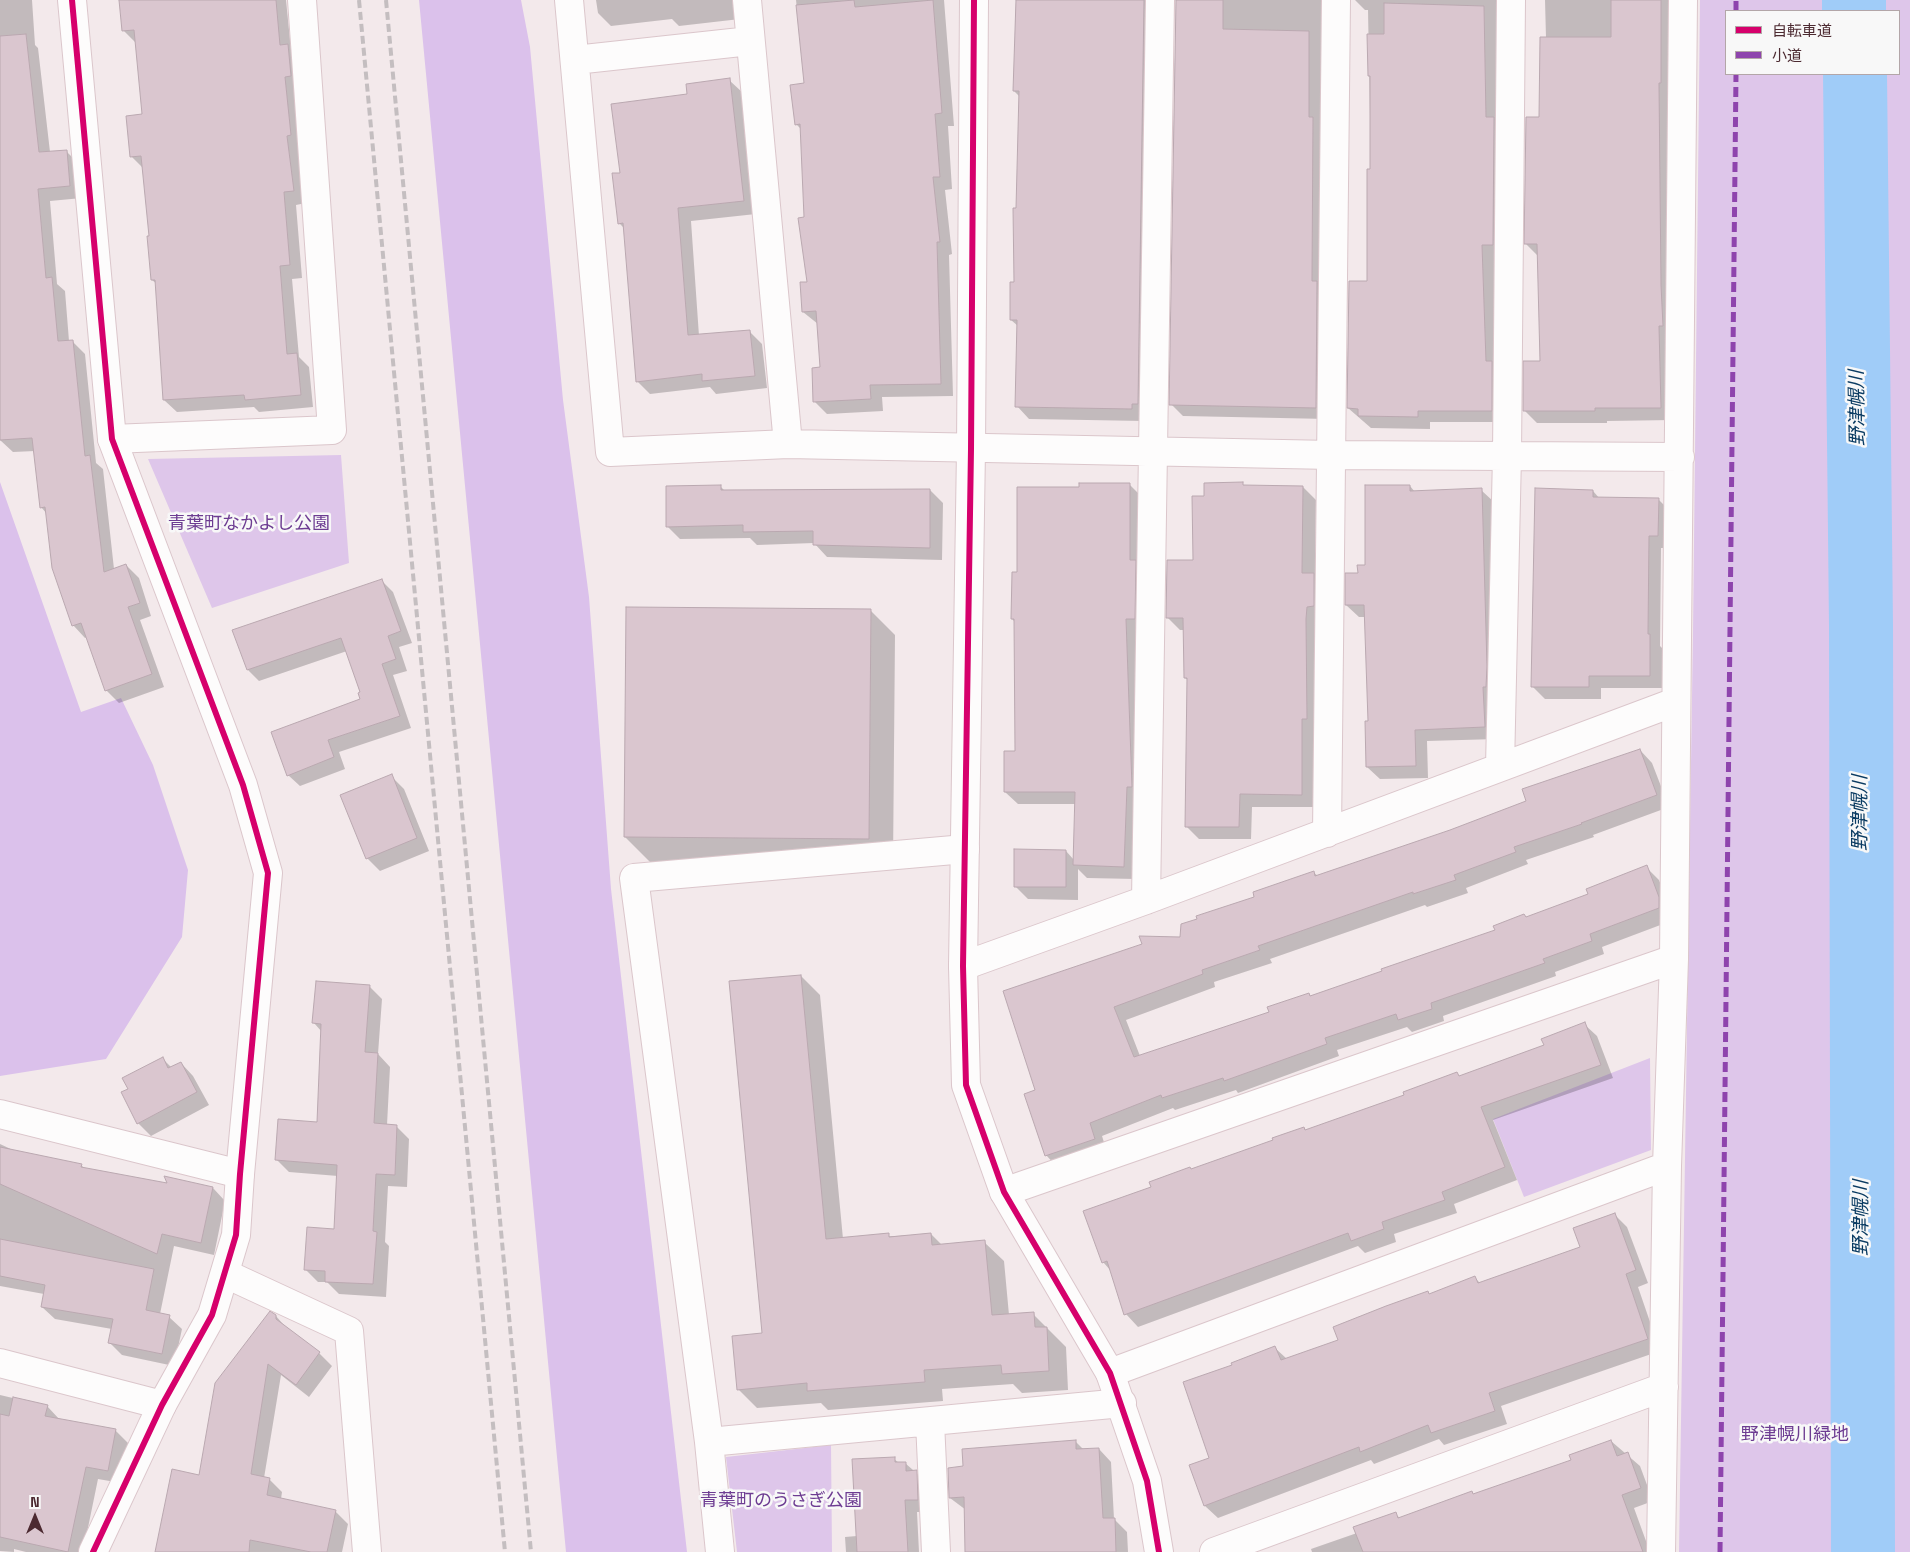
<!DOCTYPE html>
<meta charset="utf-8">
<style>
body{margin:0}
#map{position:relative;width:1910px;height:1552px;overflow:hidden;background:#f3e9eb;font-family:"Space Grotesk","Noto Sans JP",sans-serif}
canvas{display:block}
.legend{position:absolute;left:1725px;top:10px;width:175px;height:65px;box-sizing:border-box;background:#f8f8f8;border:1px solid #b3a6a8;margin:0;padding:6px 9px;list-style:none;font-size:15px;color:#4c2a31}
.legend li{display:flex;align-items:center;gap:10px;height:25px}
.legend b{width:25px;border:1px solid #b3a6a8}
.north{position:absolute;left:10px;top:1492px;width:50px;height:50px;-webkit-text-stroke:4px #f8f8f8;paint-order:stroke;rotate:0deg;font-size:14px;font-weight:700;line-height:20px;text-align:center;color:#4c2a31}
.north::after{content:'';display:block;margin:auto;width:18px;height:22px;background:#4c2a31;clip-path:polygon(50% 0,100% 100%,50% 72%,0 100%)}
</style>
<div id="map">
<canvas width="1910" height="1552"></canvas>
<ul class="legend">
<li><b style="height:6px;background:#d6006c"></b>自転車道</li>
<li><b style="height:6px;background:#8e44ad"></b>小道</li>
</ul>
<div class="north">N</div>
</div>
<script>
const g = document.querySelector('canvas').getContext('2d');
g.lineJoin = 'round';
function paint(path, color) { g.fillStyle = color; g.fill(path, 'evenodd'); }
const toPath = rows => new Path2D(rows.map(r => 'M' + r).join(''));
function strokePath(path, color, width, dash) { g.strokeStyle = color; g.lineWidth = width; g.lineCap = dash ? 'butt' : 'round'; g.setLineDash(dash || []); g.stroke(path); }
function label(font, color, halo, rows, align = 'center') {
  g.font = font + ' "Space Grotesk","Noto Sans JP",sans-serif'; g.lineWidth = 5; g.setLineDash([]); g.textBaseline = 'middle'; g.strokeStyle = halo; g.fillStyle = color; for (const [text, x, y, turn = 0] of rows) {
    g.save(); g.translate(x, y); g.rotate((+turn || 0) * Math.PI / 180); g.textAlign = isNaN(turn) ? turn : align; if (halo) g.strokeText(text, 0, 0); g.fillText(text, 0, 0); g.restore();
  }
}
paint(toPath([
 [1700,0,1910,0,1910,1552,1679,1552,1693,632],
 [1726,11,1899,11,1899,74,1726,74],
 [341,455,349,563,212,608,148,459],
 [1650,1058,1651,1150,1524,1197,1493,1119],
 [831,1445,832,1552,737,1552,726,1457]
]), '#dec6ea');
paint(toPath([
 [419,0,521,0,530,47,563,400,589,597,611,889,687,1552,566,1552],
 [0,482,81,712,121,698,153,765,188,870,182,937,106,1059,0,1076]
]), '#dbc1eb');
paint(toPath([
 [0,0,32,0,35,45,38,48,50,152,66,151,79,164,82,198,50,201,57,284,65,291,69,341,72,341,85,354,96,463,103,469,114,569,126,565,139,578,151,616,140,620,164,687,119,703,106,690,87,637,85,638,73,625,47,514,41,507,35,451,13,452,0,440],
 [127,0,286,0,291,50,300,58,306,203,296,205,302,278,292,279,299,357,309,367,313,407,259,412,254,407,177,412,164,400,157,284,152,280,151,237,143,168,132,157,143,115,136,43,123,30],
 [596,0,738,0,740,19,679,26,672,19,611,26,598,13],
 [796,0,944,0,954,126,948,126,952,189,945,190,952,254,949,255,953,396,882,397,883,411,827,414,814,401,821,369,818,324,803,312,808,283,801,129,796,124,805,84],
 [1016,0,1163,0,1144,421,1029,419,1017,406,1018,326,1011,320,1015,283,1020,97,1014,91],
 [1177,0,1339,0,1333,10,1321,10,1321,127,1328,419,1183,416,1171,404],
 [1355,0,1499,0,1500,31,1496,31,1498,123,1505,256,1494,256,1497,367,1503,422,1430,422,1430,429,1371,428,1348,408,1368,282,1371,170,1368,10,1365,10],
 [1545,0,1675,0,1673,420,1607,421,1607,423,1537,423,1524,410,1541,362,1539,257,1526,244,1541,119,1546,38],
 [729,80,742,92,756,214,691,221,699,336,750,332,762,344,767,388,716,394,710,387,650,394,637,381,625,229,619,223,621,174,689,95],
 [1129,484,1142,497,1136,879,1087,878,1078,869,1078,900,1028,899,1015,886,1066,851,1074,860,1076,804,1018,804,1005,792,1017,752,1015,622,1012,619,1018,573,1080,488],
 [1242,484,1245,487,1303,487,1316,500,1315,575,1326,587,1314,807,1252,807,1251,839,1199,839,1186,826,1189,681,1185,678,1185,630,1180,630,1167,617,1194,562,1205,497],
 [720,486,725,491,930,490,943,503,942,560,827,557,814,543,757,545,750,538,680,539,668,527],
 [1410,486,1415,492,1481,490,1494,502,1497,739,1427,741,1428,778,1380,779,1367,767,1369,722,1366,617,1359,617,1346,605,1359,574,1367,566],
 [1593,491,1600,499,1658,499,1671,512,1671,548,1661,548,1660,646,1662,648,1662,688,1601,688,1601,699,1545,699,1532,686],
 [382,581,393,592,412,643,399,647,407,671,393,675,411,728,339,752,345,769,300,786,288,775,362,699,347,651,259,681,248,670],
 [870,610,895,635,893,864,650,862,625,837],
 [1640,750,1652,763,1669,807,1593,835,1594,837,1526,860,1528,864,1466,888,1468,893,1427,907,1425,905,1270,959,1272,963,1214,982,1215,987,1126,1020,1140,1056,1270,1012,1309,995,1311,997,1497,930,1524,915,1527,918,1589,895,1646,867,1659,880,1671,911,1671,921,1602,947,1604,954,1555,972,1556,976,1443,1016,1444,1021,1412,1032,1407,1027,1337,1050,1339,1056,1238,1093,1236,1090,1175,1110,1173,1108,1102,1136,1107,1152,1058,1168,1046,1155,1036,1091,1004,992,1182,938,1256,898,1313,872,1318,876,1450,831,1528,802],
 [391,776,404,789,429,851,380,871,367,858],
 [801,976,820,995,843,1239,931,1234,942,1245,984,1242,1004,1261,1009,1315,1033,1314,1066,1347,1068,1390,1022,1393,1013,1384,942,1389,943,1401,828,1410,821,1403,757,1408,738,1389,763,1335],
 [369,986,382,999,378,1054,390,1067,387,1125,396,1126,409,1139,407,1187,388,1186,385,1242,389,1246,386,1297,339,1294,327,1282,318,1282,305,1269,335,1230,338,1176,289,1172,276,1159,318,1124,322,1032,314,1023],
 [1584,1024,1597,1036,1613,1078,1493,1120,1517,1180,1454,1204,1457,1213,1394,1234,1396,1242,1365,1253,1358,1246,1138,1327,1126,1314,1111,1271,1103,1262,1152,1188,1191,1170,1275,1141,1304,1128,1306,1131,1406,1096,1457,1074,1460,1077,1545,1045],
 [162,1058,172,1068,181,1063,193,1076,209,1105,151,1136,138,1123,130,1089],
 [0,1144,17,1152,81,1165,85,1169,170,1185,213,1188,225,1201,214,1255,174,1246,160,1314,169,1317,182,1329,174,1366,122,1355,109,1342,112,1329,55,1319,42,1307,44,1294,0,1286],
 [1614,1214,1627,1227,1648,1283,1638,1287,1660,1351,1501,1406,1507,1424,1444,1445,1439,1439,1374,1464,1371,1460,1218,1518,1205,1506,1191,1466,1211,1459,1233,1366,1275,1348,1287,1359,1339,1341,1429,1295,1475,1278,1480,1283,1582,1248],
 [276,1316,288,1330,319,1353,332,1366,309,1397,281,1375,264,1478,269,1479,282,1492,281,1499,335,1511,348,1524,342,1552,156,1552,200,1477],
 [0,1395,47,1406,60,1420,115,1430,128,1443,121,1483,98,1479,83,1552,26,1552,14,1549,14,1552,0,1551],
 [1611,1441,1640,1466,1653,1501,1634,1508,1650,1552,1312,1552,1311,1549,1357,1533,1395,1514,1400,1518,1474,1495,1573,1461],
 [1076,1442,1084,1450,1099,1449,1111,1462,1114,1519,1127,1532,1128,1552,968,1552,966,1510,950,1498,965,1468],
 [894,1459,899,1463,905,1463,929,1484,930,1512,917,1512,919,1552,846,1552,845,1537,857,1536]
]), '#0003');
strokePath(toPath([
 [1854,0,1854,11],
 [1855,74,1861,625,1863,1552]
]), '#a0ccf8', 64);
const building = toPath([
 [119,0,276,0,280,45,288,44,291,76,285,77,291,135,287,136,294,191,284,192,290,265,280,266,287,354,297,353,301,395,245,400,244,395,163,400,155,280,151,280,147,236,149,236,141,156,130,157,126,116,142,114,134,30,122,31,119,0],
 [854,0,855,7,933,0,942,113,935,114,940,177,933,177,940,242,937,242,941,384,870,385,871,399,813,402,812,368,820,367,816,311,802,312,800,282,807,282,798,218,804,217,800,124,795,125,790,85,804,83,796,5,854,0],
 [1016,0,1144,0,1138,404,1132,404,1132,409,1015,407,1017,320,1010,320,1010,282,1014,282,1013,208,1016,208,1019,91,1013,91,1016,0],
 [1176,0,1223,0,1223,29,1309,31,1309,117,1313,117,1312,281,1317,281,1316,408,1169,405,1176,0],
 [1611,0,1661,0,1661,83,1659,83,1661,285,1663,326,1659,326,1661,408,1595,408,1595,411,1523,411,1523,361,1540,361,1537,244,1524,244,1526,117,1539,117,1540,37,1611,37,1611,0],
 [1384,3,1484,6,1486,117,1494,117,1493,245,1482,245,1486,361,1492,361,1492,411,1418,411,1418,417,1358,416,1358,409,1347,408,1349,281,1367,281,1367,169,1370,169,1370,76,1368,76,1367,34,1384,34,1384,3],
 [26,34,39,152,67,150,70,186,38,189,46,278,52,277,58,341,73,340,85,456,90,455,104,572,126,564,140,603,128,607,152,674,105,691,81,623,72,626,52,568,45,507,40,508,32,438,0,440,0,36,26,34],
 [730,78,744,201,678,208,688,335,750,330,755,376,702,381,702,374,636,382,623,223,618,224,612,173,620,173,611,104,687,94,686,84,730,78],
 [1243,482,1243,485,1303,486,1302,573,1314,573,1314,606,1307,607,1306,619,1307,719,1302,719,1302,795,1240,794,1239,827,1185,827,1187,678,1184,678,1183,618,1166,618,1167,560,1193,560,1192,496,1204,496,1204,483,1243,482],
 [1079,483,1130,483,1130,560,1136,560,1135,619,1126,619,1132,787,1127,787,1124,867,1073,865,1075,792,1004,792,1004,751,1015,751,1014,619,1011,619,1012,572,1017,572,1017,487,1079,487,1079,483],
 [721,485,721,490,930,489,930,548,813,545,813,531,743,532,743,525,666,527,666,486,721,485],
 [1365,485,1410,485,1410,491,1482,488,1487,666,1486,687,1483,687,1485,727,1415,730,1416,766,1366,767,1365,721,1368,721,1364,605,1345,605,1345,573,1358,573,1357,565,1365,565,1365,485],
 [1535,488,1593,490,1593,497,1659,498,1658,536,1649,536,1648,634,1650,634,1650,676,1589,676,1589,687,1531,687,1535,488],
 [382,579,401,631,388,636,396,659,382,664,400,716,328,740,334,757,287,776,271,732,360,699,358,693,360,692,341,638,247,670,232,630,382,579],
 [626,607,871,609,869,839,624,837,626,607],
 [1640,749,1657,795,1581,823,1582,824,1514,847,1516,852,1454,875,1456,880,1413,894,1413,892,1258,946,1260,950,1202,970,1203,974,1114,1007,1134,1057,1269,1012,1267,1007,1309,993,1310,996,1382,971,1381,969,1495,930,1493,926,1524,914,1526,917,1588,894,1586,889,1647,865,1659,897,1659,908,1590,934,1592,941,1543,959,1545,963,1431,1003,1432,1009,1398,1020,1396,1014,1325,1038,1327,1044,1224,1081,1223,1078,1162,1098,1161,1095,1090,1123,1095,1139,1045,1156,1024,1094,1035,1090,1003,991,1142,944,1139,936,1180,937,1181,924,1197,919,1196,916,1254,897,1253,892,1314,871,1315,876,1450,830,1526,801,1522,789,1640,749],
 [392,774,417,838,366,859,340,795,392,774],
 [1014,849,1066,850,1066,887,1014,887,1014,849],
 [801,975,826,1239,889,1233,889,1237,931,1233,932,1245,985,1240,992,1315,1034,1312,1035,1327,1047,1327,1049,1371,1002,1374,1001,1365,924,1370,925,1382,807,1391,807,1383,737,1390,732,1336,762,1333,729,981,801,975],
 [316,981,370,985,365,1052,378,1053,374,1123,397,1125,395,1175,376,1174,373,1231,377,1232,373,1284,325,1282,325,1271,304,1270,307,1227,334,1229,337,1165,275,1160,278,1119,317,1122,321,1024,312,1023,316,981],
 [1585,1022,1601,1065,1481,1107,1505,1167,1442,1192,1445,1200,1382,1222,1384,1229,1351,1241,1348,1233,1124,1315,1107,1261,1102,1263,1083,1211,1151,1187,1149,1182,1190,1167,1191,1169,1273,1140,1272,1138,1304,1127,1305,1130,1404,1095,1403,1092,1457,1072,1459,1076,1544,1045,1541,1039,1585,1022],
 [163,1057,168,1068,181,1062,197,1092,137,1124,121,1092,128,1089,122,1078,163,1057],
 [0,1147,82,1164,81,1167,167,1183,164,1176,213,1187,201,1243,162,1234,157,1254,0,1184,0,1147],
 [1615,1213,1636,1270,1626,1274,1648,1339,1489,1393,1495,1411,1431,1433,1428,1425,1360,1452,1359,1447,1204,1506,1189,1465,1209,1458,1183,1382,1232,1365,1231,1363,1275,1346,1281,1360,1338,1340,1333,1327,1386,1306,1428,1291,1429,1294,1475,1276,1478,1283,1580,1247,1573,1228,1615,1213],
 [0,1239,154,1269,146,1310,170,1315,162,1354,108,1343,113,1319,41,1307,45,1285,0,1276,0,1239],
 [270,1311,276,1315,276,1319,320,1352,296,1385,268,1364,251,1474,270,1478,267,1495,336,1510,327,1552,311,1552,250,1540,249,1552,155,1552,172,1469,199,1475,215,1383,270,1311],
 [13,1397,48,1405,45,1416,116,1429,108,1471,86,1467,68,1552,0,1537,0,1414,9,1416,13,1397],
 [1076,1440,1076,1449,1099,1448,1103,1518,1115,1518,1116,1552,965,1552,964,1497,949,1498,948,1468,963,1466,962,1449,1076,1440],
 [1611,1440,1617,1456,1628,1452,1641,1488,1622,1495,1643,1552,1363,1552,1353,1527,1396,1512,1398,1518,1472,1491,1473,1494,1571,1460,1569,1455,1611,1440],
 [895,1457,895,1462,906,1462,906,1471,917,1470,918,1500,905,1500,908,1552,857,1552,852,1459,895,1457]
]);
paint(building, '#dac6cf');
strokePath(building, '#baa8b0', 1);
const minor = toPath([
 [569,0,610,452,788,444,1332,455,1680,457],
 [747,0,788,444],
 [575,60,750,41],
 [112,439,332,430,302,0],
 [1500,767,1507,455,1511,0],
 [1327,833,1336,0],
 [1146,900,1160,0],
 [963,966,1146,900,1675,702],
 [0,1114,240,1174],
 [1004,1192,1674,959],
 [226,1274,349,1331,367,1552],
 [0,1363,162,1405],
 [1110,1373,1667,1166],
 [930,1422,936,1552],
 [709,1442,1122,1403],
 [720,1552,709,1442,634,878,965,849],
 [1214,1552,1664,1387],
 [1661,1552,1667,1166,1674,959,1683,0]
]);
const tertiary = toPath([
 [72,0,112,439,243,785,268,873,240,1174,236,1235,212,1315,162,1405,93,1552],
 [974,0,971,449,963,966,966,1085,1004,1192,1110,1373,1147,1481,1159,1552]
]);
strokePath(minor, '#dbc6cb', 30);
strokePath(tertiary, '#dbc6cb', 30);
strokePath(minor, '#fdfcfc', 28);
strokePath(tertiary, '#fdfcfc', 28);
strokePath(toPath([
 [359,0,505,1552],
 [386,0,531,1552]
]), '#c4bec0', 4, [8, 4]);
strokePath(toPath([
 [1736,11,1736,0],
 [1720,1552,1736,74]
]), '#8e44ad', 5, [10, 5]);
strokePath(toPath([
 [72,0,112,439,243,785,268,873,240,1174,236,1235,212,1315,162,1405,93,1552],
 [974,0,971,449,963,966,966,1085,1004,1192,1110,1373,1147,1481,1159,1552]
]), '#d6006c', 6);
label('18px', '#6d3c92', '#f8f8f8', [
 ["青葉町なかよし公園",249,524],
 ["野津幌川緑地",1795,1435],
 ["青葉町のうさぎ公園",781,1501]
]);
label('italic 19px', '#0a3b62', '#f8f8f8', [
 ["野津幌川",1858,408,-91],
 ["野津幌川",1861,813,-90],
 ["野津幌川",1862,1218,-90]
]);
</script>
